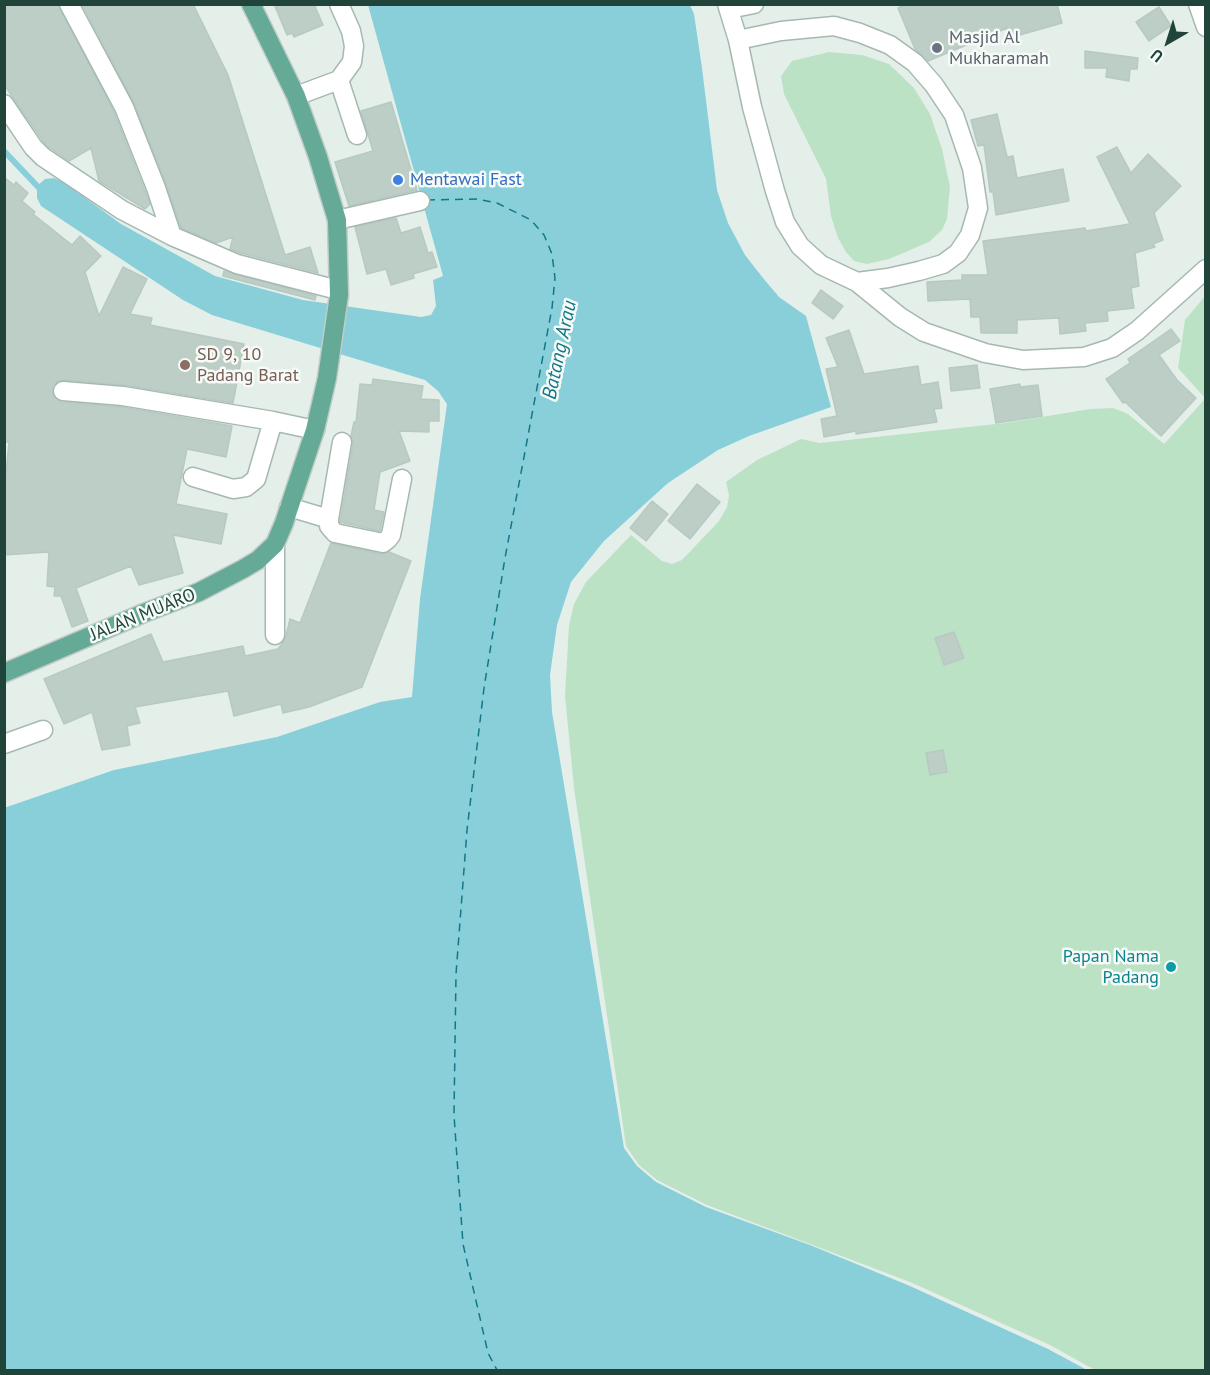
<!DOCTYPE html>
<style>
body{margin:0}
#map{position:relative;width:1210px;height:1375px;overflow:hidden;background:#e5efea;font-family:"PT Sans",sans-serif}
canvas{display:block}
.frame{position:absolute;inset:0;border:6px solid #21443a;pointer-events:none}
.north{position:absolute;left:1138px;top:12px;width:60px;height:60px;-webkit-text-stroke:4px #f6fbf8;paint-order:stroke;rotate:219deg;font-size:16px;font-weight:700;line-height:24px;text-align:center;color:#21443a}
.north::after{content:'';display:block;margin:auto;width:21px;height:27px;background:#21443a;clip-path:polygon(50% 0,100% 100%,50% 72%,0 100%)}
</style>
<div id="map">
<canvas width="1210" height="1375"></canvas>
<div class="frame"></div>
<div class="north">U</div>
</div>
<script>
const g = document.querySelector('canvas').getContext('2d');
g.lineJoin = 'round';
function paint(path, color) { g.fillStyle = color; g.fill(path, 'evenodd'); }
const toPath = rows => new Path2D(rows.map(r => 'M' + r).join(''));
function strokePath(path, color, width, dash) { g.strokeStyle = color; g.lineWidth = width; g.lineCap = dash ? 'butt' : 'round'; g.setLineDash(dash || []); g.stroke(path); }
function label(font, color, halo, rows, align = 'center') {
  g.font = font + ' "PT Sans",sans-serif'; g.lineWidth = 5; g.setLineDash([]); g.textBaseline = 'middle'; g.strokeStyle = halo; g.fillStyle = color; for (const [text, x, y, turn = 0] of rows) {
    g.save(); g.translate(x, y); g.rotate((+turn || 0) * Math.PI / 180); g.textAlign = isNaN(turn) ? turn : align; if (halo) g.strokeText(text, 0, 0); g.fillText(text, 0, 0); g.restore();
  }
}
paint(toPath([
 [829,52,862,55,889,64,914,88,930,114,942,149,950,187,947,219,942,230,929,242,889,259,867,264,854,261,846,252,838,238,831,216,826,179,784,94,781,76,792,61],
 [1205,296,1205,398,1178,368,1185,320],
 [1205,399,1205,1370,1095,1370,1050,1345,910,1282,707,1205,657,1180,639,1165,626,1146,574,788,565,696,569,625,574,604,586,582,631,535,662,561,672,564,682,560,719,521,727,507,729,495,726,482,757,460,801,439,820,443,1005,423,1090,409,1113,408,1128,414,1164,444]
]), '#bce2c5');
paint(toPath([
 [368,5,690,5,694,14,702,68,717,190,728,223,745,255,763,278,779,297,806,316,831,407,749,436,718,450,668,483,604,541,571,582,557,625,550,675,552,712,624,1148,637,1166,656,1182,706,1207,810,1245,910,1286,1048,1349,1087,1370,5,1370,4,808,114,770,277,737,380,702,412,697,420,599,447,404,438,391,425,380,212,315,183,300,41,206,37,198,37,186,45,179,54,178,65,183,121,224,215,276,303,300,421,317,431,315,436,306,433,280,443,276]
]), '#88cfda');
strokePath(toPath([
 [4,151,41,190]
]), '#88cfda', 6);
strokePath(toPath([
 [427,200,477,199,497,203,531,220,544,235,552,254,555,278,552,308,505,558,484,688,467,830,456,974,454,1115,463,1244,488,1353,497,1370]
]), '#147787', 1.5, [8, 6]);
const building = toPath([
 [4,4,58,4,114,112,150,204,145,209,99,181,91,148,69,161,50,148,43,141,11,95,4,84,4,4],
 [82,4,193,4,228,75,285,255,310,247,318,273,241,253,230,249,233,237,216,243,181,228,166,184,134,103,82,4],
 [274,4,314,4,323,25,294,37,292,33,287,35,274,4],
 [907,4,1057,4,1062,23,1009,38,1007,28,928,61,915,49,898,8,907,4],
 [1159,7,1171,26,1149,41,1136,22,1159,7],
 [1085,51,1138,58,1137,69,1130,69,1129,81,1106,77,1107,68,1085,68,1085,51],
 [391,102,417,190,349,206,335,162,373,151,361,111,391,102],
 [997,114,1007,157,1013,156,1017,178,1063,169,1069,201,996,215,993,192,990,192,984,145,978,146,971,120,997,114],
 [1117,147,1131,173,1148,154,1181,186,1154,213,1163,240,1153,244,1155,247,1135,253,1139,286,1131,288,1134,308,1107,311,1108,321,1085,323,1086,331,1060,334,1059,318,1017,320,1017,333,981,333,980,317,971,317,970,299,928,301,927,282,962,280,962,275,988,275,983,241,1085,228,1086,231,1130,224,1097,157,1117,147],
 [4,177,14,185,16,182,28,193,22,201,35,212,33,214,72,245,80,236,101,256,85,272,99,316,123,267,147,279,130,314,152,318,150,325,244,344,233,403,124,385,64,380,58,381,53,385,53,395,61,402,122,407,232,426,226,457,187,449,176,504,227,514,221,544,173,535,183,573,139,585,131,566,76,588,88,621,72,627,61,596,54,596,55,587,47,586,49,552,4,555,4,493,9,442,4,442,4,177],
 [396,218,401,233,420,227,428,253,432,252,437,267,413,274,414,278,391,285,386,269,367,274,355,227,396,218],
 [224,271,316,296,315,300,223,276,224,271],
 [821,290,843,306,833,319,812,303,821,290],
 [1171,329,1180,341,1159,355,1177,380,1196,398,1161,436,1125,402,1123,403,1106,379,1130,363,1128,359,1171,329],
 [849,330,864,374,918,366,921,385,938,382,942,408,934,409,937,422,856,434,856,431,824,437,821,419,837,416,826,369,838,367,826,338,849,330],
 [977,365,980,388,951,391,949,368,977,365],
 [373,379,423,386,421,399,439,400,439,421,429,421,429,432,399,431,410,461,380,472,374,510,384,512,380,531,340,522,353,444,351,436,354,422,356,422,360,384,372,385,373,379],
 [1020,384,1020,387,1038,385,1042,416,996,423,990,389,1020,384],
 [697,484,720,502,690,539,668,521,697,484],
 [652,501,668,514,646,541,630,528,652,501],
 [331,543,381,554,389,552,411,561,362,687,309,707,283,713,281,704,234,716,228,691,135,707,140,723,127,726,130,745,102,750,92,712,64,724,44,679,151,634,163,662,243,646,245,656,278,649,285,640,290,619,300,623,331,543],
 [954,632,964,658,944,665,935,638,954,632],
 [943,750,947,772,930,775,926,753,943,750]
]);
paint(building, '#bccec6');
strokePath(building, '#b6cac1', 1.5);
const minor = toPath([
 [69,4,124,107,156,188,172,236],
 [727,4,738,40,752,107,775,191,785,222,800,246,821,265,857,282,888,278,919,271,943,264,958,253,970,235,978,208,972,168,954,115,934,85,915,63,890,45,860,33,834,26,781,31,738,40],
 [1198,4,1206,27],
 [729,9,754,4],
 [339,80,357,135],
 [296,96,339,80,352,62,354,46,351,31,339,4],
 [4,104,33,147,43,157,122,210,172,236,237,264,338,290],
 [337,220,420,201],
 [857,282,900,317,924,332,985,353,1023,360,1084,357,1112,348,1137,331,1206,269],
 [63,391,123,396,273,421,315,430],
 [342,442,329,519,329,526,335,533,383,543,388,539,391,535,402,479],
 [193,477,233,489,246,487,256,479,273,421],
 [289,507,329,519],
 [275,635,275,544],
 [4,744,43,730]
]);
const major = toPath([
 [4,673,144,613,199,592,243,569,258,560,275,544,284,523,315,430,327,378,339,295,337,220,318,157,296,96,251,4]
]);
strokePath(minor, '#a6b8b2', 21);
strokePath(major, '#c1cbc8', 21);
strokePath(minor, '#fff', 18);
strokePath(major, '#65aa96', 18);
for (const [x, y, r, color] of [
 [937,48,6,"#6b7280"],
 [398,180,6,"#3f7fe0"],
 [185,365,6,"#8d6e63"],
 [1171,967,6,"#0f9aa8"]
]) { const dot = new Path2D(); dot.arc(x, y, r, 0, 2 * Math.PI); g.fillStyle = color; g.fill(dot); strokePath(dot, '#f6fbf8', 2); }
label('18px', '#5b616d', '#f6fbf8', [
 ["Masjid Al",949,38],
 ["Mukharamah",949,59]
], 'left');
label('18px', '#366cbe', '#f6fbf8', [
 ["Mentawai Fast",410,180]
], 'left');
label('18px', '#785e54', '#f6fbf8', [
 ["SD 9, 10",197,355],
 ["Padang Barat",197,376]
], 'left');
label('18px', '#21443a', '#f6fbf8', [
 ["JALAN MUARO",143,615,-22]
]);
label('18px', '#0d838f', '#f6fbf8', [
 ["Papan Nama",1159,957],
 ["Padang",1159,978]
], 'right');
label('italic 20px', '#147787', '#f6fbf8', [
 ["Batang Arau",560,350,-78]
]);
</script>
